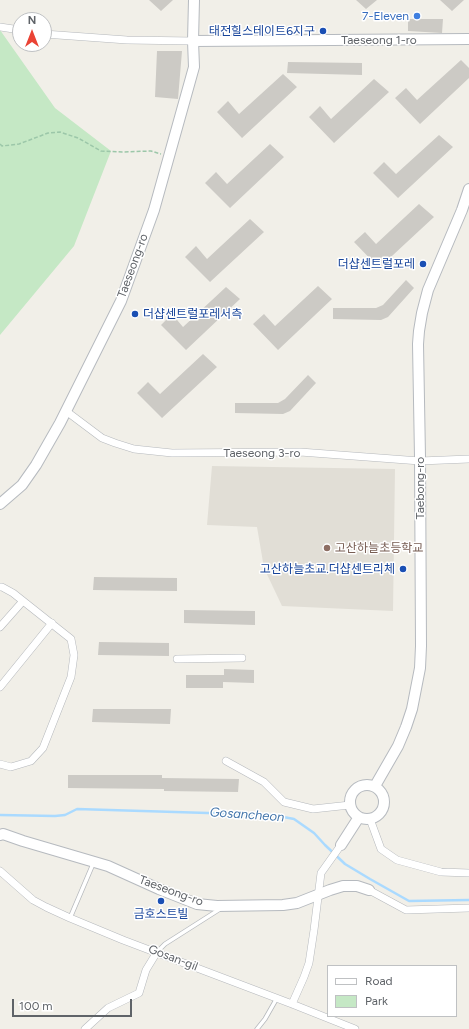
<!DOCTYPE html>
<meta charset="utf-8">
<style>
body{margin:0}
#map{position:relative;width:469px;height:1029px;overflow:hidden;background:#f1efe8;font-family:Figtree,sans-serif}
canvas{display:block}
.legend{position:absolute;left:327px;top:965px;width:130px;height:52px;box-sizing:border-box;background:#fff;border:1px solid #bfc1c3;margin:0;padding:5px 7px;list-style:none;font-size:12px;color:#5f6368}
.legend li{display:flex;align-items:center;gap:8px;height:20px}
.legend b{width:20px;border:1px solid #bfc1c3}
.north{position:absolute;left:12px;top:12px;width:40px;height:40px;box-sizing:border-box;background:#fff;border:1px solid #bfc1c3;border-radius:50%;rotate:0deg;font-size:11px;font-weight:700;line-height:16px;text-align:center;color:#5f6368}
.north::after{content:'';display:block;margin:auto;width:14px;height:18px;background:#ea4335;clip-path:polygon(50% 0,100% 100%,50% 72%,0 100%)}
.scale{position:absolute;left:12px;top:999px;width:120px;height:18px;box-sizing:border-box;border:2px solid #5f6368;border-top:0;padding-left:5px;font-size:12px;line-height:14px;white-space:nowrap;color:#5f6368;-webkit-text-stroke:3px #fff;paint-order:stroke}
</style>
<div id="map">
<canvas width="469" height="1029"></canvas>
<ul class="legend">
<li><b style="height:5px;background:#fff"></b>Road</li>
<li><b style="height:11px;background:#c5e8c5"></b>Park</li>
</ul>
<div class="north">N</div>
<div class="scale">100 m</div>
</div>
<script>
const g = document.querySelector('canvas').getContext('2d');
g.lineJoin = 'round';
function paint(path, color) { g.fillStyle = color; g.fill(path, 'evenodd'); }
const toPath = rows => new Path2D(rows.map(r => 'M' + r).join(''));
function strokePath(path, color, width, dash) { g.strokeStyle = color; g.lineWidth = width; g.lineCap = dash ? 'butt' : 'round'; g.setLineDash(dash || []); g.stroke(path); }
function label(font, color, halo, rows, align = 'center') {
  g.font = font + ' Figtree,"Noto Sans KR",sans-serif'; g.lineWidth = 3; g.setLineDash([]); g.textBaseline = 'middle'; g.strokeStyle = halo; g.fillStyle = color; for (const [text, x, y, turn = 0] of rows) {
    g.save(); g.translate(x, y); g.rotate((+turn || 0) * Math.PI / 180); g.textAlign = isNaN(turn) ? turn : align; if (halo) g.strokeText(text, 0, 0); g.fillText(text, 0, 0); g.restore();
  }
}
paint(toPath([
 [212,466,395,469,393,611,282,606,264,568,257,527,207,525]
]), '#e1ded6');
paint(toPath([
 [0,30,55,108,111,151,74,246,0,335]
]), '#c5e8c5');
strokePath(toPath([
 [0,815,55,816,65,815,77,809,273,815,294,819,314,833,325,845,345,864,370,879,409,901,469,900]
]), '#aadaff', 2.5);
paint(toPath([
 [149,0,173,0,161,11],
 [356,0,377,0,366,9],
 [440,0,464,0,452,11],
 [408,19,443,19,442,33,408,31],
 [157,51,182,51,178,99,155,97],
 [461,60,469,68,469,78,420,124,395,98,406,88,417,100],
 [288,62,362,63,362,75,287,73],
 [283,74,297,87,242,138,217,112,228,101,239,114],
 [374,79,389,92,334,143,309,117,320,106,331,119],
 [439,135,453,147,398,198,373,173,384,162,396,174],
 [270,144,284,157,230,208,205,183,216,172,227,184],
 [419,204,434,217,379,268,354,242,365,232,376,244],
 [250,219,264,232,210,282,185,257,196,246,207,259],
 [406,280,414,288,388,317,381,320,333,319,333,308,376,308,383,305],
 [318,286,332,299,278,350,253,324,264,314,275,326],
 [226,287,240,299,186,350,161,325,172,314,183,327],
 [203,354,217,367,162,418,137,393,148,382,160,394],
 [308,375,316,383,290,411,283,414,235,413,235,403,278,403,285,399],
 [94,577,177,578,177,591,93,590],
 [184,610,255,611,255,625,184,623],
 [99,642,169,643,169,656,98,655],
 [224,669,254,670,254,683,223,682,223,688,186,688,186,675,224,675],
 [93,709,171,709,170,724,92,722],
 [68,775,162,775,162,778,239,779,238,792,164,791,164,789,68,788]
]), '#cccac5');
const lane = toPath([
 [70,918,93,864],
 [157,952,165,944,220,909],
 [257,1029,265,1019,277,998]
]);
const street = toPath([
 [0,27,20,30],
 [44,34,127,40,193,41],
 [66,411,102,438,115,443,134,449,172,453,300,452,420,461,469,459],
 [0,587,2,587,13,593,71,639,74,655,71,677,43,748,31,761,11,767,0,764],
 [0,627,23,601],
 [177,659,242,658],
 [0,687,52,623],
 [226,761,264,782,284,802,313,809,350,805],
 [370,819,381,849,397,860,441,872,469,873],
 [0,871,33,900,46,907,70,918,123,940,292,1004,355,1029],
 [369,890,406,910,469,908],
 [292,1004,304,977,309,963,314,930,321,873,341,845],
 [85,1029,108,1008,139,993,146,970,157,952]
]);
const secondary = toPath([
 [193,41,469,39],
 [0,504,22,485,36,465,60,423,121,301,154,210,194,67,193,41,194,0],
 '350 802a17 17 0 1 1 34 0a17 17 0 1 1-34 0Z',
 [375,786,398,746,406,727,412,709,420,668,421,646,420,457,418,344,419,331,422,313,428,290,462,210,469,189],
 [0,835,3,834,23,841,108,866,159,889,197,904,217,906,283,905,297,903,330,890,343,886,357,886,369,890],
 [341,845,359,817]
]);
strokePath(lane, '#b5b8bc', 5);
strokePath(street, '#b5b8bc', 8);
strokePath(secondary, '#b6babf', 12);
strokePath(toPath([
 [0,144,2,146,19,144,48,133,60,132,78,138,101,151,122,152,151,151,161,154]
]), '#9cc7a9', 1.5, [4, 2]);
strokePath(lane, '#fff', 3.5);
strokePath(street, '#fff', 7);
strokePath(secondary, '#fff', 10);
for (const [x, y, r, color] of [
 [417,16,4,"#3f7fe0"],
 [323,31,4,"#1a4fb4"],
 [423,264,4,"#1a4fb4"],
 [135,314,4,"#1a4fb4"],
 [327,548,4,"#8d6e63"],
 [403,569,4,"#1a4fb4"],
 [161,901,4,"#1a4fb4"]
]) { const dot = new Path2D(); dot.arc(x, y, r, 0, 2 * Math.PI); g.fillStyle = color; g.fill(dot); strokePath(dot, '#fff', 1.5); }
label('12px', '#366cbe', '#fff', [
 ["7-Eleven",409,16]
], 'right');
label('12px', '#164399', '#fff', [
 ["태전힐스테이트6지구",315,31],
 ["더샵센트럴포레",415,264],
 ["더샵센트럴포레서측",143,314,"left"],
 ["고산하늘초교.더샵센트리체",395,569],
 ["금호스트빌",161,914,"center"]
], 'right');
label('12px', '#5f6368', '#fff', [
 ["Taeseong 1-ro",379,40],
 ["Taeseong-ro",133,266,-70],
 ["Taeseong 3-ro",262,453],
 ["Taebong-ro",420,488,-90],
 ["Taeseong-ro",171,891,20],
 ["Gosan-gil",173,958,21]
]);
label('12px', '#785e54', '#fff', [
 ["고산하늘초등학교",335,548]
], 'left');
label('italic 13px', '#4174aa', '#fff', [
 ["Gosancheon",247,815,4]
]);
</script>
